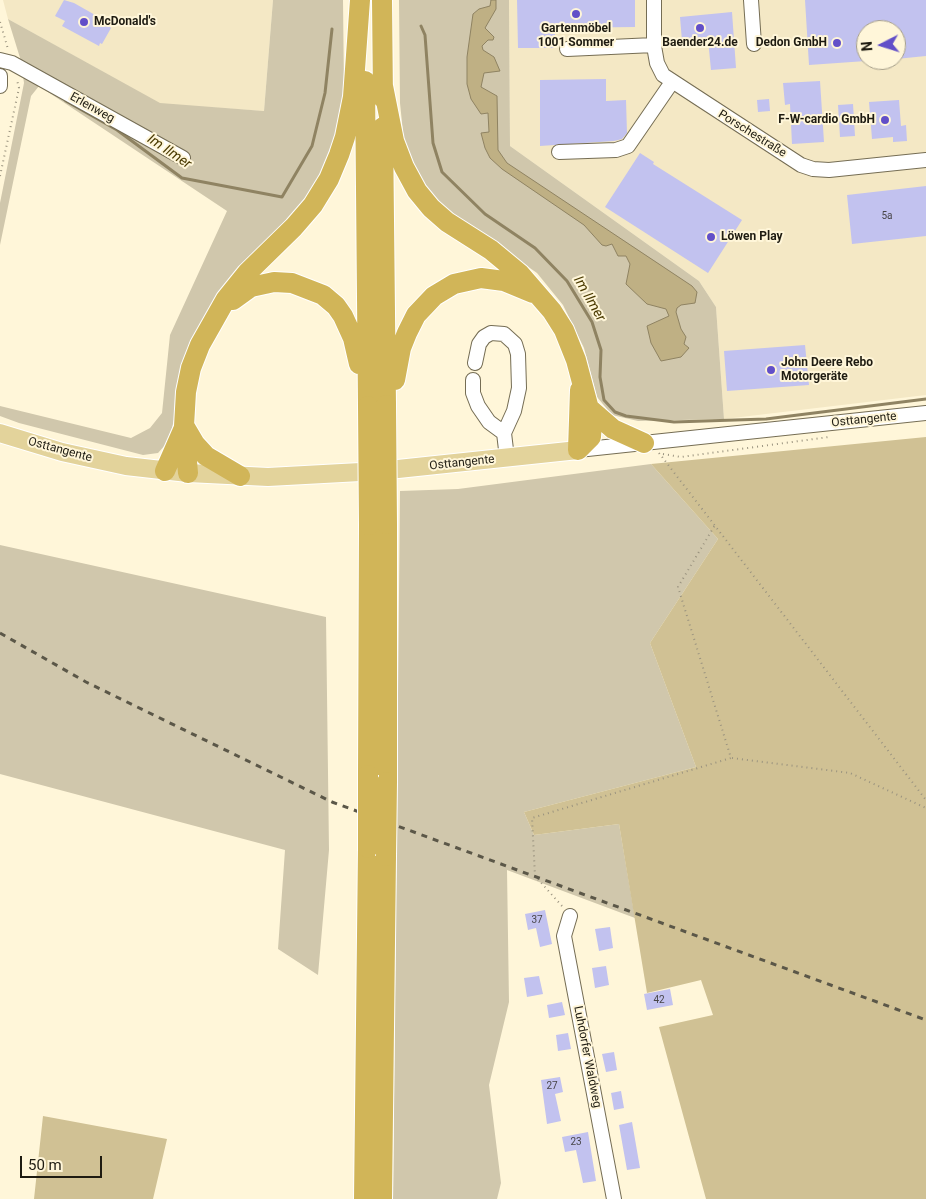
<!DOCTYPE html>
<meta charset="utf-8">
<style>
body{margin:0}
#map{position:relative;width:926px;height:1199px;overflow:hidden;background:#fff6d9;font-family:Roboto,sans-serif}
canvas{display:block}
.north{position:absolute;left:856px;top:20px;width:50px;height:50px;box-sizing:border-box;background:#fff6d9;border:1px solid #a59e89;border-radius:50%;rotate:265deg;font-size:14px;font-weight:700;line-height:20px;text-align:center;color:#1e1b11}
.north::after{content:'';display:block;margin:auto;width:18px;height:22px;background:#624fc8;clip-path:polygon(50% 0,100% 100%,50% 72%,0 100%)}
.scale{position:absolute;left:20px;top:1156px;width:82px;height:22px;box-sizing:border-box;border:2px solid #1e1b11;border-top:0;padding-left:6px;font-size:15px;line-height:18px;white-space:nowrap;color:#1e1b11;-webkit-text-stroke:4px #fff6d9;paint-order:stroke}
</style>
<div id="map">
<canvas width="926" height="1199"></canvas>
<div class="north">N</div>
<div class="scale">50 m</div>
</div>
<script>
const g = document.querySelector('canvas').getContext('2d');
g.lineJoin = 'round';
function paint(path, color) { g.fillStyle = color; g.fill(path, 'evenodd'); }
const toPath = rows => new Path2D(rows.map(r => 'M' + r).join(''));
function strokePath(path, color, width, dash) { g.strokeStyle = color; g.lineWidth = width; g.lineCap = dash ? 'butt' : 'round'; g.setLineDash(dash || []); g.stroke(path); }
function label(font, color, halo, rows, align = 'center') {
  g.font = font + ' Roboto,sans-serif'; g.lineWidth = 4; g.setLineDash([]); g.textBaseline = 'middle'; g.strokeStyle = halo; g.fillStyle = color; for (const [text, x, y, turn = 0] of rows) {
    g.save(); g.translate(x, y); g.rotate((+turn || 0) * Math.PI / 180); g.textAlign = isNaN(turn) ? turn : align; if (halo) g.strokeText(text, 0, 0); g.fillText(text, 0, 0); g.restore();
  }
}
paint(toPath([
 [3,0,273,0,264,111,160,104,8,19],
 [509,0,926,0,926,395,724,419,716,307,699,281,510,146],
 [866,30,896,30,896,60,866,60]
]), '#f4e8c5');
paint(toPath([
 [273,0,343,0,344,90,341,131,325,175,187,364,172,428,166,444,158,453,143,455,19,423,0,416,0,406,131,438,150,428,162,413,170,335,227,211,39,86,31,96,0,245,0,203,24,83,21,61,8,19,160,103,264,111],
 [399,0,509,0,510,146,699,281,716,307,724,419,638,421,612,415,597,397,584,348,563,305,537,273,444,208,422,182,404,142,400,103],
 [651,464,718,539,650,643,696,767,524,812,534,835,619,824,635,918,507,870,509,1002,489,1085,501,1183,497,1199,393,1199,400,491,458,489],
 [0,545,326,617,329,850,318,975,278,949,285,850,0,774]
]), '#d0c7ac');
paint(toPath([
 [926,437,926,1199,706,1199,659,1027,713,1015,701,980,647,993,619,824,534,835,524,812,696,767,650,643,718,539,651,464],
 [43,1116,167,1139,153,1199,34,1199]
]), '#d0c194');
const water = toPath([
 [491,0,496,0,496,9,485,28,494,37,493,40,488,40,482,46,483,50,494,57,500,71,484,73,481,87,497,96,498,150,507,163,692,286,697,292,695,303,681,305,677,308,676,312,681,329,686,337,684,344,689,348,681,357,661,361,651,343,647,326,669,316,666,309,647,304,626,284,630,264,626,256,618,256,612,244,606,246,602,245,584,225,502,169,490,158,485,148,481,133,489,132,488,113,481,114,471,99,467,84,467,57,473,14,479,9,490,6,491,0]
]);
paint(water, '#bfb084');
strokePath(water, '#8f8362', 1);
strokePath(toPath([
 [421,26,425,35,433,143,442,172,485,214,535,248,567,281,592,322,601,350,600,377,604,400,615,412,626,416,674,422,766,419,926,399],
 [66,101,117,130,182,178,282,197,312,146,325,93,332,29]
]), '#8f8362', 3);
paint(toPath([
 [64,0,74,3,111,24,109,26,111,28,102,44,100,43,99,46,62,26,65,21,55,16],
 [517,0,635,0,635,27,555,28,555,48,518,48],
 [805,0,926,0,926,56,896,59,896,30,866,30,866,61,809,65],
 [732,12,736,68,711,70,708,39,682,41,680,17],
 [606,79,606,101,626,100,627,133,622,139,614,141,540,146,540,80],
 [820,81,824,142,792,144,790,104,785,105,783,83],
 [769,99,770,111,758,112,757,100],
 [899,100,901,126,906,125,907,141,893,142,893,137,872,139,869,102],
 [853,104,855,136,840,137,838,105],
 [640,153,654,162,653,164,742,220,708,273,605,207],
 [926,186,926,236,852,244,847,195],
 [805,345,809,385,727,391,724,351],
 [545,910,552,944,540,947,536,928,528,930,525,914],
 [610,927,613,948,599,951,595,929],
 [606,966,609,985,595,988,592,968],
 [539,976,543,994,527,997,524,978],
 [670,989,673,1005,647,1010,644,994],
 [562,1002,565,1015,549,1018,547,1005],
 [568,1033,571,1049,558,1051,556,1035],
 [614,1052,617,1070,606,1072,602,1054],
 [560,1077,563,1092,555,1094,561,1121,547,1124,541,1080],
 [621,1091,624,1108,614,1110,611,1093],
 [632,1122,640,1168,627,1170,619,1125],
 [588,1132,596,1181,583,1183,576,1150,565,1152,562,1137]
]), '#c2c2ef');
const minor = toPath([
 [654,0,654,46,657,63,663,75,801,165,813,169,829,170,926,160],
 [751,0,754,44],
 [567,49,654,45],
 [0,60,12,63,183,158],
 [0,76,0,86],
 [559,152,616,150,628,146,672,82],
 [475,363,479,344,484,337,491,333,504,334,515,344,518,354,519,388,514,411,504,433,507,458],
 [473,380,473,393,478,406,489,422,504,433],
 [578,450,926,413],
 [570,916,564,936,614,1199]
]);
const major = toPath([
 [0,433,62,452,126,466,188,473,268,477,379,471,578,450]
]);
const highway = toPath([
 [382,0,383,98],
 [365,81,368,406],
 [383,86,394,141,404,167,417,191,431,208,447,222,491,250,520,274,552,311,564,330,576,360,592,420,591,437,578,450],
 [383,127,386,405],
 [233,300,251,287,274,282,292,283,323,295,336,306,343,316,353,338,359,364],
 [395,380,401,348,407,333,416,315,434,296,454,284,481,278,504,281,533,293],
 [590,409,613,429,644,443],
 [185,427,195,444,206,456,240,476],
 [578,450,580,390],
 [165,471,183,430],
 [188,473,184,426,186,392,191,368,200,345,226,299,247,273,294,227,313,205,329,179,339,155,345,137,353,97,360,0],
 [368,775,369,525],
 [387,782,387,524],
 [364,1199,368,848],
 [382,1199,386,856]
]);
strokePath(minor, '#756d54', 16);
strokePath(major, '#fff', 20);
strokePath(highway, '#fff', 22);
strokePath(toPath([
 [0,22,8,49],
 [0,176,19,88,17,80],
 [659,453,926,800],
 [663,454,681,457,829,437],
 [732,758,850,773,926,808],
 [562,906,535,876,532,818,731,758,678,587,715,525]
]), '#9a937f', 2, [1, 4]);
strokePath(minor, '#fff', 14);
strokePath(major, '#e3d39b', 18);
strokePath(highway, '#d1b558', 20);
strokePath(toPath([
 [0,633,86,682,332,802,926,1020]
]), '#5b5748', 3, [6, 6]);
const highwayBridge = toPath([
 [386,405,387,524],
 [368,406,369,525],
 [368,848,368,775],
 [386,856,387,782]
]);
strokePath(highwayBridge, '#fff', 22, []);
strokePath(highwayBridge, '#d1b558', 20);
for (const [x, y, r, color] of [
 [576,14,5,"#624fc8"],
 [84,22,5,"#624fc8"],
 [700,28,5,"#624fc8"],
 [837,43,5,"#624fc8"],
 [885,120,5,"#624fc8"],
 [711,237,5,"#624fc8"],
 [771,370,5,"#624fc8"]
]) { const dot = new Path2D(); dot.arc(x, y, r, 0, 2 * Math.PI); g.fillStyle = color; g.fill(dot); strokePath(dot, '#fff6d9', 2); }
label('10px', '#474548', null, [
 ["5a",887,216],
 ["37",537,920],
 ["42",659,1000],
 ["27",552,1086],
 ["23",576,1142]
]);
label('bold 12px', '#1e1b11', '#fff6d9', [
 ["McDonald's",94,22],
 ["Gartenmöbel",576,29,"center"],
 ["1001 Sommer",576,43,"center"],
 ["Baender24.de",700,43,"center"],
 ["Dedon GmbH",827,43,"right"],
 ["F-W-cardio GmbH",875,120,"right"],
 ["Löwen Play",721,237],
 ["John Deere Rebo",781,363],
 ["Motorgeräte",781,377]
], 'left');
label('12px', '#1e1b11', '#fff6d9', [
 ["Erlenweg",92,108,29],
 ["Porschestraße",752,134,32],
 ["Osttangente",864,420,-6],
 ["Osttangente",60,450,15],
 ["Osttangente",462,463,-6],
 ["Luhdorfer Waldweg",587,1057,79]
]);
label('italic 14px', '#4a3a00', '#fff6d9', [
 ["Im Ilmer",169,152,34],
 ["Im Ilmer",589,299,60]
]);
</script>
